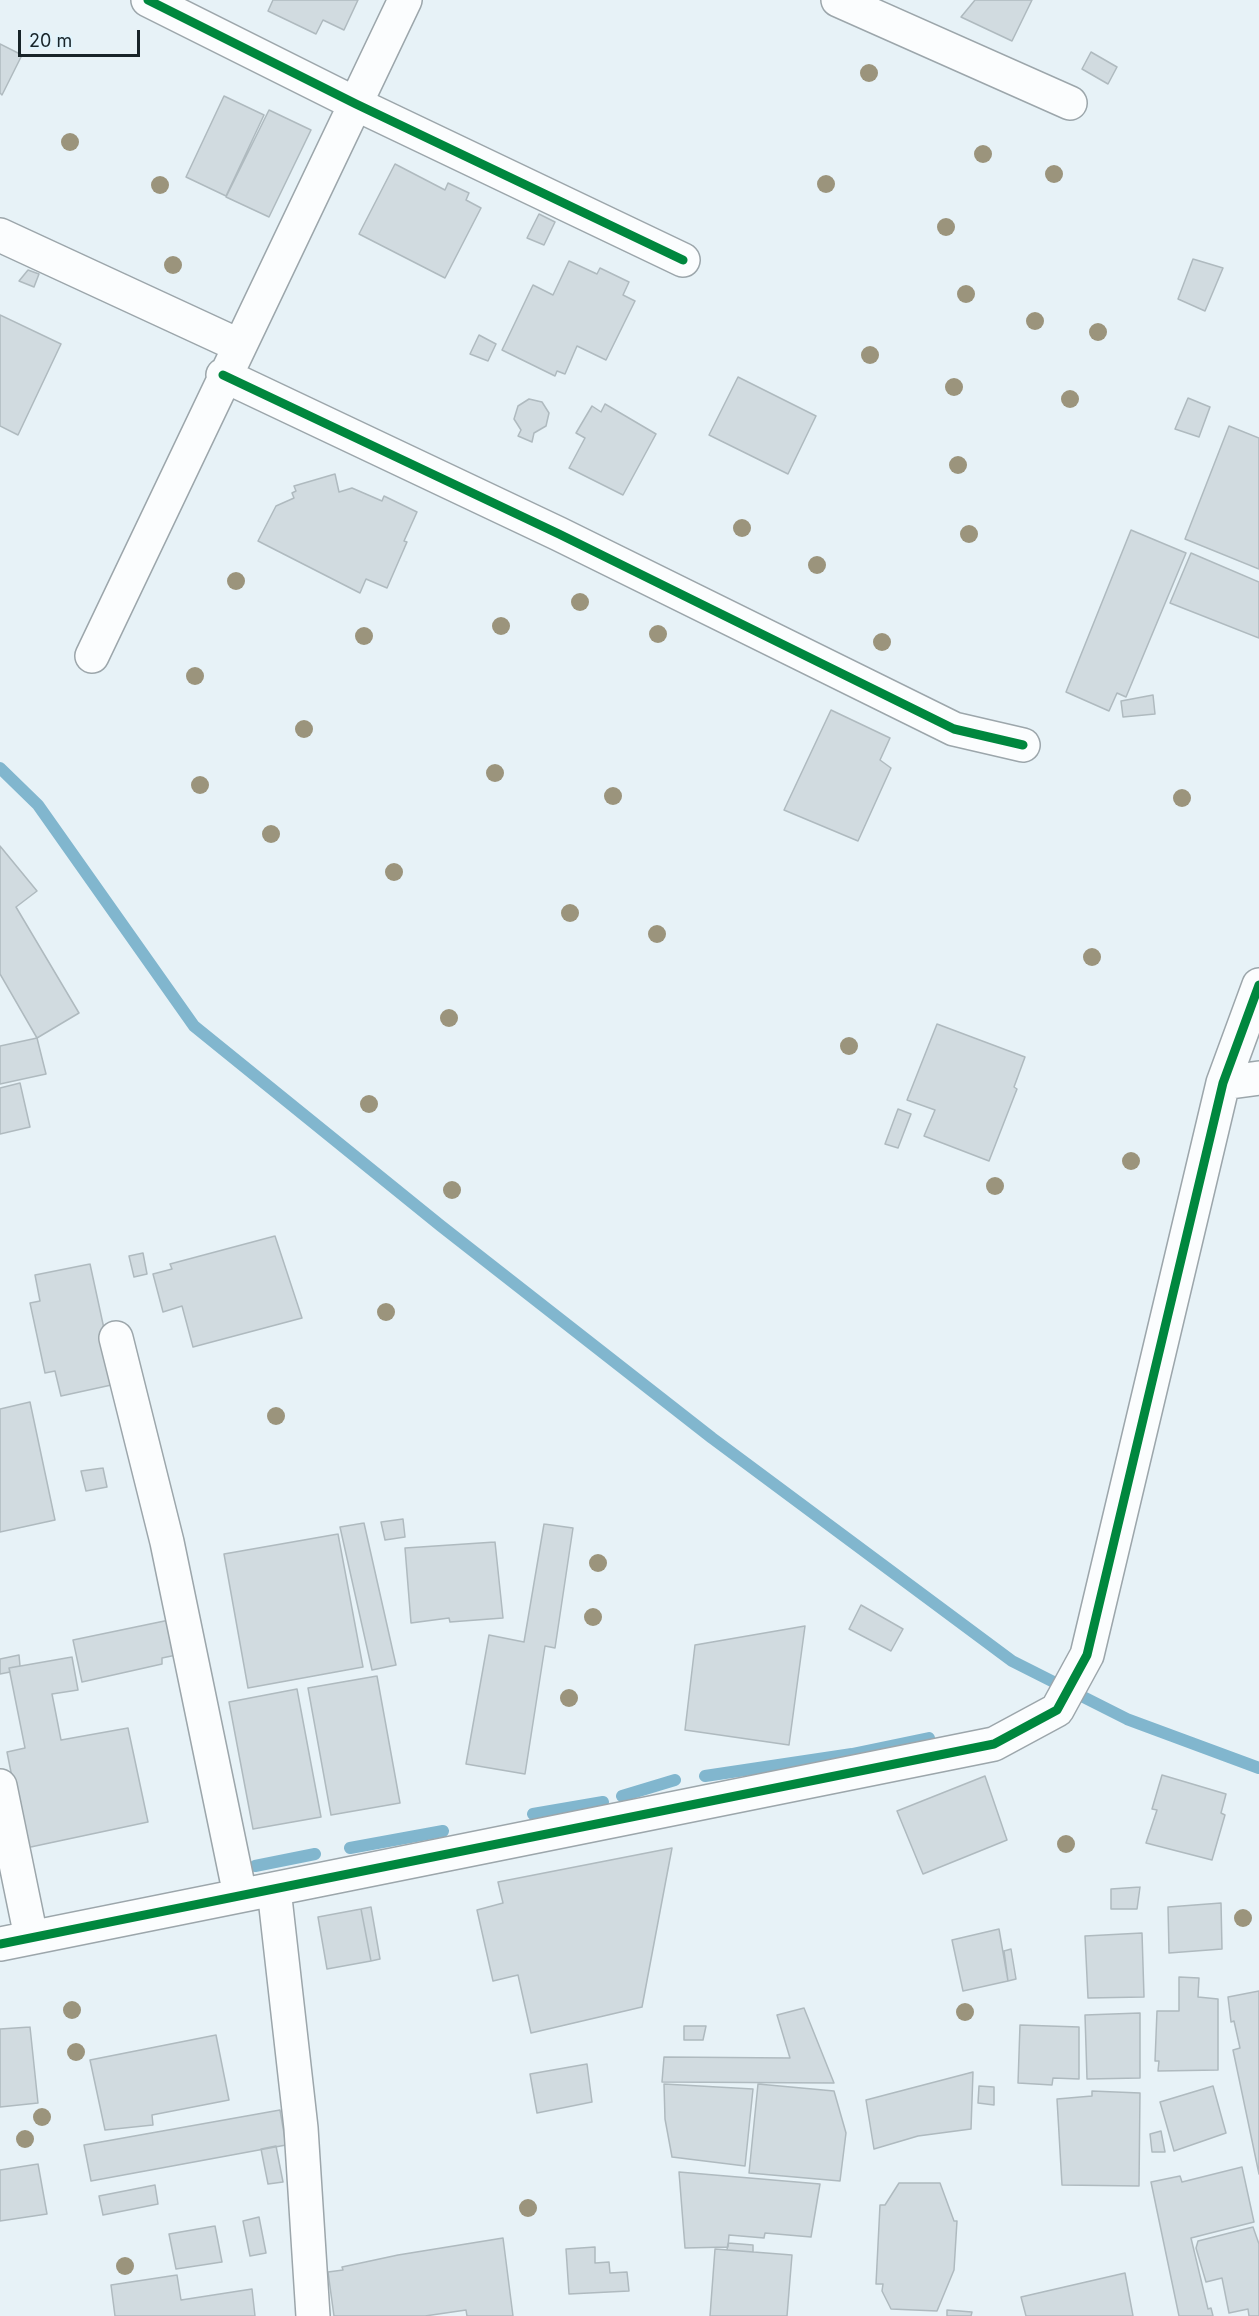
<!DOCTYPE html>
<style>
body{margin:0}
#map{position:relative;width:1259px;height:2316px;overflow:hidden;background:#e7f2f7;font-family:Inter,sans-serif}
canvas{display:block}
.scale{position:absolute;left:18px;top:30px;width:122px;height:27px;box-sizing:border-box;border:3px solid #182429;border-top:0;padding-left:8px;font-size:18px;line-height:21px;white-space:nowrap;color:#182429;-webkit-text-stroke:4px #e1f4fd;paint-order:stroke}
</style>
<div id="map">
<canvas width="1259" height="2316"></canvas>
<div class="scale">20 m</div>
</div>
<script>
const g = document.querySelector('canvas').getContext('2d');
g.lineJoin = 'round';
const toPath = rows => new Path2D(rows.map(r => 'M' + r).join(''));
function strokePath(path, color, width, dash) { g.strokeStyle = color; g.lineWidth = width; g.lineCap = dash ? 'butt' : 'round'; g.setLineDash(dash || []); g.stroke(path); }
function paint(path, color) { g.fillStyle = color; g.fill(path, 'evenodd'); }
strokePath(toPath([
 [0,768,38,805,194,1026,441,1226,712,1438,1012,1661,1127,1719,1259,1768],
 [705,1776,852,1754,929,1738],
 [622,1796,675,1780],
 [533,1814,603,1802],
 [350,1848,443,1831],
 [255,1866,315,1854]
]), '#81b6ce', 12);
const building = toPath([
 [273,0,358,0,344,30,323,20,316,34,268,11,273,0],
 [975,0,1032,0,1012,41,961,17,975,0],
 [0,44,22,55,2,95,0,93,0,44],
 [1091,52,1117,67,1108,84,1082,69,1091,52],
 [224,96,264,115,226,196,186,177,224,96],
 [269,110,311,130,269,217,226,197,269,110],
 [395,164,445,190,448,183,469,193,466,200,481,208,445,278,359,234,395,164],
 [539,214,555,222,544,245,527,238,539,214],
 [1193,259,1223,268,1205,311,1178,299,1193,259],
 [569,261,597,274,600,268,629,282,623,295,635,301,606,360,577,346,565,374,557,371,555,376,502,350,533,285,553,295,569,261],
 [28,270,39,274,34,287,19,281,28,270],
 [0,315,61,344,18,435,0,426,0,315],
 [479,335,496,344,488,361,470,354,479,335],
 [738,377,816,416,788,474,709,435,738,377],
 [1188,398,1210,407,1199,437,1175,429,1188,398],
 [529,399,542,402,549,413,546,426,534,433,532,442,518,436,521,430,514,419,518,406,529,399],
 [605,404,656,434,623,495,569,468,585,438,576,433,592,406,601,412,605,404],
 [1229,426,1259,438,1259,569,1185,539,1229,426],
 [335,474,339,492,352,488,382,501,384,496,417,512,404,541,407,542,387,588,366,579,360,593,258,541,276,506,294,498,292,493,296,491,294,486,335,474],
 [1131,530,1186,553,1126,697,1117,693,1109,711,1066,692,1131,530],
 [1191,553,1259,582,1259,638,1170,603,1191,553],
 [1153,695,1155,714,1123,717,1121,701,1153,695],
 [831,710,890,738,880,760,891,768,858,841,784,810,831,710],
 [0,846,37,891,16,907,79,1013,37,1038,0,974,0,846],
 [937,1024,1025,1057,1014,1087,1017,1089,989,1161,924,1136,935,1110,907,1100,937,1024],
 [37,1038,46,1074,0,1084,0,1046,37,1038],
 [20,1083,30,1127,0,1134,0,1088,20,1083],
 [898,1109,911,1114,898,1148,885,1144,898,1109],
 [275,1236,302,1318,193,1347,182,1306,163,1312,153,1274,172,1269,170,1264,275,1236],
 [143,1253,147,1274,134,1277,129,1256,143,1253],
 [90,1264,116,1384,61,1396,55,1371,45,1373,30,1303,40,1301,35,1275,90,1264],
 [30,1402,55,1520,0,1532,0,1409,30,1402],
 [103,1468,107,1487,86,1491,81,1471,103,1468],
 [403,1519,405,1537,385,1540,381,1522,403,1519],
 [364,1523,396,1665,372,1670,340,1527,364,1523],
 [544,1524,573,1528,555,1648,545,1646,525,1774,466,1764,489,1635,524,1642,544,1524],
 [338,1534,363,1667,248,1688,224,1554,338,1534],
 [495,1542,503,1618,450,1622,449,1618,411,1623,405,1548,495,1542],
 [861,1605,903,1629,891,1651,849,1629,861,1605],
 [174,1619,181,1654,162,1658,162,1664,82,1682,73,1640,174,1619],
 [805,1626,789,1745,685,1730,695,1645,805,1626],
 [19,1655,20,1666,9,1668,10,1672,0,1674,0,1659,19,1655],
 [72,1657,78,1690,52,1694,61,1740,128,1728,148,1822,26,1848,7,1752,25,1748,9,1668,72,1657],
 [377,1676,400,1803,331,1815,308,1688,377,1676],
 [297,1689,321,1817,253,1829,229,1702,297,1689],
 [1162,1775,1226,1794,1221,1813,1225,1815,1212,1860,1146,1843,1157,1810,1152,1809,1162,1775],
 [985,1776,1007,1840,923,1874,897,1811,985,1776],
 [672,1848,642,2007,531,2033,518,1975,493,1981,477,1910,503,1903,498,1882,672,1848],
 [1140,1887,1137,1909,1111,1909,1111,1889,1140,1887],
 [1221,1903,1222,1949,1169,1953,1168,1907,1221,1903],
 [371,1907,380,1959,371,1961,361,1909,371,1907],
 [361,1909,371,1961,327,1969,318,1917,361,1909],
 [999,1929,1008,1981,963,1991,952,1940,999,1929],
 [1142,1933,1144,1997,1088,1998,1085,1936,1142,1933],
 [1011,1949,1016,1979,1008,1981,1004,1951,1011,1949],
 [1179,1977,1199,1978,1198,1997,1218,1999,1218,2070,1158,2071,1159,2061,1155,2061,1157,2011,1179,2011,1179,1977],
 [1259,1991,1259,2174,1233,2050,1240,2048,1234,2021,1231,2022,1228,1997,1259,1991],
 [804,2008,834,2083,662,2082,664,2057,790,2058,777,2015,804,2008],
 [1140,2013,1140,2078,1087,2079,1085,2015,1140,2013],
 [1020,2025,1079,2027,1079,2079,1053,2078,1052,2085,1018,2083,1020,2025],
 [684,2026,706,2026,703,2040,684,2040,684,2026],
 [30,2027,38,2103,0,2107,0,2029,30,2027],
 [216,2035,229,2100,152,2115,153,2125,105,2130,90,2060,216,2035],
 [587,2064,592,2102,537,2113,530,2074,587,2064],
 [973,2072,971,2129,918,2136,874,2149,866,2100,973,2072],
 [664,2084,753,2089,745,2166,672,2157,665,2119,664,2084],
 [758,2084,834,2091,846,2133,840,2181,749,2173,758,2084],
 [979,2086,994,2087,994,2105,978,2103,979,2086],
 [1213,2086,1226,2133,1174,2151,1160,2102,1213,2086],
 [1092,2091,1140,2093,1139,2186,1062,2185,1057,2099,1092,2096,1092,2091],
 [280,2110,286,2145,91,2181,84,2145,280,2110],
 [1161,2131,1165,2152,1152,2152,1150,2134,1161,2131],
 [276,2146,283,2182,268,2184,261,2149,276,2146],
 [38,2164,47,2214,0,2221,0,2170,38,2164],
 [1242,2167,1254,2222,1191,2238,1208,2309,1211,2308,1213,2316,1179,2316,1151,2182,1180,2176,1182,2182,1242,2167],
 [679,2172,820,2184,811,2237,765,2233,764,2238,729,2235,728,2247,685,2248,679,2172],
 [899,2183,940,2183,954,2221,957,2221,954,2270,937,2311,891,2309,882,2291,883,2284,876,2284,880,2205,885,2205,899,2183],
 [155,2185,158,2204,103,2215,99,2196,155,2185],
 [259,2217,266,2253,250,2256,243,2221,259,2217],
 [215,2226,222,2262,176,2269,169,2234,215,2226],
 [1253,2227,1259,2244,1259,2316,1249,2316,1248,2309,1229,2313,1222,2278,1206,2282,1196,2248,1198,2241,1253,2227],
 [503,2238,513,2316,467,2316,466,2310,425,2316,334,2316,328,2272,343,2270,342,2267,398,2255,503,2238],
 [728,2243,753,2245,753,2252,727,2250,728,2243],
 [595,2247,595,2263,609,2262,610,2273,627,2272,629,2291,569,2294,566,2249,595,2247],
 [715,2249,792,2255,787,2316,710,2316,715,2249],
 [1125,2273,1133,2316,1026,2316,1021,2297,1125,2273],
 [177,2275,181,2300,252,2289,255,2316,115,2316,111,2285,177,2275],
 [947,2310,972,2312,971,2316,947,2316,947,2310]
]);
paint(building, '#d1dbe0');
strokePath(building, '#afbabf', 1.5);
const minor = toPath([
 [148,0,356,104,683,260],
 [838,0,1070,103],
 [0,235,238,345],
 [223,375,559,534,954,729,1023,745],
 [92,656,405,0],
 [1223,1083,1259,1078],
 [116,1338,167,1542,240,1895],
 [0,1786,31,1937],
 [274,1889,301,2128,313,2316],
 [0,1944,994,1744,1057,1710,1087,1655,1223,1083,1259,985]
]);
strokePath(minor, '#9ca6ab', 36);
strokePath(minor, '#fbfdfe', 33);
strokePath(toPath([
 [148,0,356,104,683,260],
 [223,375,559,534,954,729,1023,745],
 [0,1944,994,1744,1057,1710,1087,1655,1223,1083,1259,985]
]), '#00873e', 9);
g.fillStyle = '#9b947c';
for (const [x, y] of [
 [869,73],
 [70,142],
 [983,154],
 [1054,174],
 [826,184],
 [160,185],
 [946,227],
 [173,265],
 [966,294],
 [1035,321],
 [1098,332],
 [870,355],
 [954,387],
 [1070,399],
 [958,465],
 [742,528],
 [969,534],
 [817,565],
 [236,581],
 [580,602],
 [501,626],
 [658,634],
 [364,636],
 [882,642],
 [195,676],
 [304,729],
 [495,773],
 [200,785],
 [613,796],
 [1182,798],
 [271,834],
 [394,872],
 [570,913],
 [657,934],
 [1092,957],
 [449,1018],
 [849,1046],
 [369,1104],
 [1131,1161],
 [995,1186],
 [452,1190],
 [386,1312],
 [276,1416],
 [598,1563],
 [593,1617],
 [569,1698],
 [1066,1844],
 [1243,1918],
 [72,2010],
 [965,2012],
 [76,2052],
 [42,2117],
 [25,2139],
 [528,2208],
 [125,2266]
]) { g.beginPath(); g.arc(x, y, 9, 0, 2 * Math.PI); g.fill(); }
</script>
